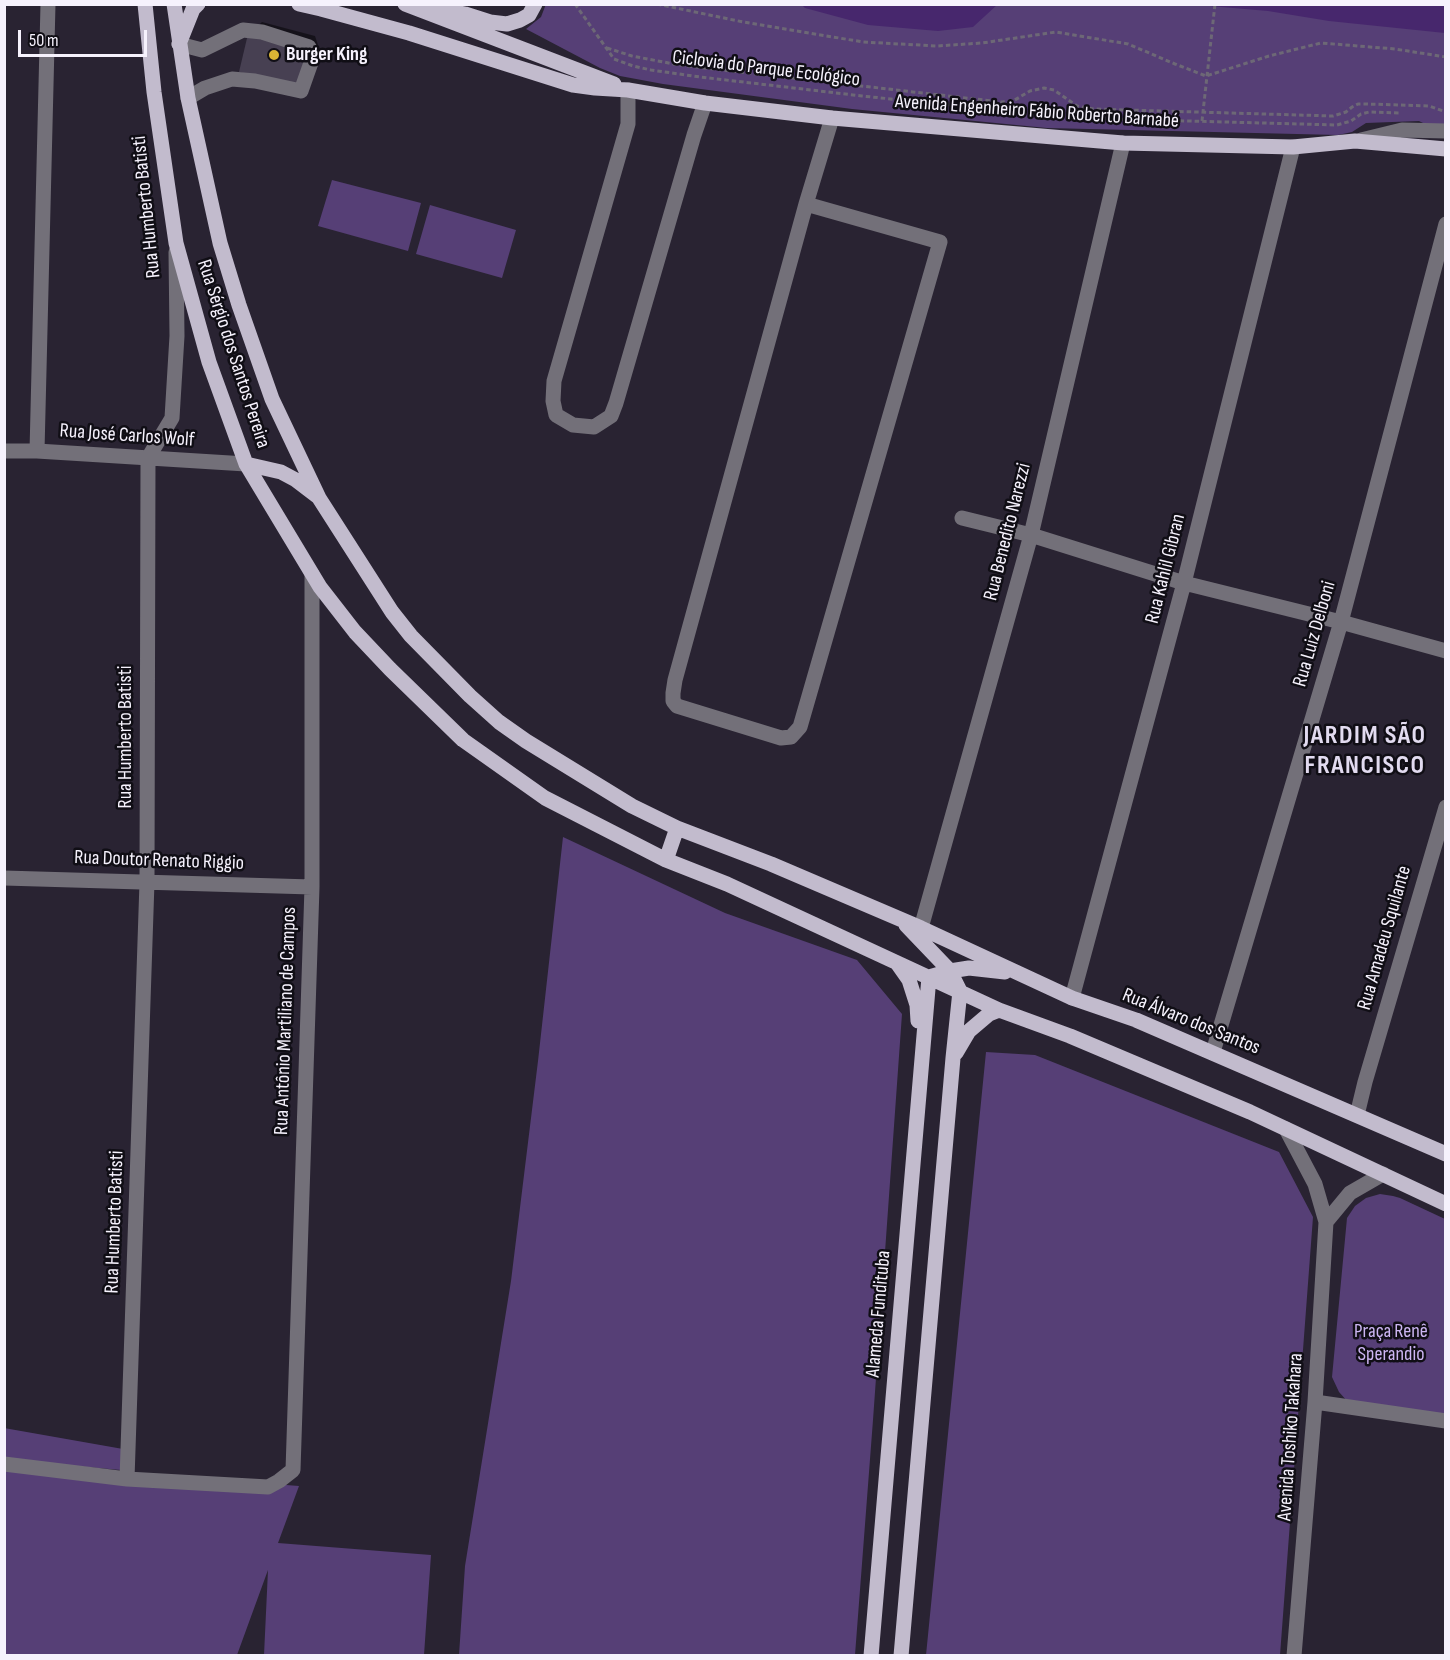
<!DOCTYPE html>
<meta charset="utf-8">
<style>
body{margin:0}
#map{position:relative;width:1450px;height:1660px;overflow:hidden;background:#292332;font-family:"Sofia Sans Condensed",sans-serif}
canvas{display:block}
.frame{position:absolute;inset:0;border:6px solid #f6f2fd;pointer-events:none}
.scale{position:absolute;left:18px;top:30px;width:129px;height:27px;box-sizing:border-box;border:3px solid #f6f2fd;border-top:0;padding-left:8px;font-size:18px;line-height:21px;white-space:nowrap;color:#f6f2fd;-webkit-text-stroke:4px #100e15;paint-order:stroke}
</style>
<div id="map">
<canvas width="1450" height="1660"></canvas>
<div class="frame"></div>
<div class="scale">50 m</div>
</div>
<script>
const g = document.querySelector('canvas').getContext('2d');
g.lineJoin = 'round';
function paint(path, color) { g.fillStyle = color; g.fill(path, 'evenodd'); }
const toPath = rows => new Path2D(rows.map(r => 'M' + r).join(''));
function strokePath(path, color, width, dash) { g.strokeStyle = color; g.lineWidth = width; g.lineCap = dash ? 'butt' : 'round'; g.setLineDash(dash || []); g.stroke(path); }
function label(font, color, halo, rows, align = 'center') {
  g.font = font + ' "Sofia Sans Condensed",sans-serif'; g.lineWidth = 5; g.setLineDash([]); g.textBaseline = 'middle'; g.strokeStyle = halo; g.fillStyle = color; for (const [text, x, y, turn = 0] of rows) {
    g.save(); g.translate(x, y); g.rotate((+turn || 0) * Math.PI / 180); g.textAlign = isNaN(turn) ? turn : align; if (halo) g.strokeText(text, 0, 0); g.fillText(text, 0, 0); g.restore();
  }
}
paint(toPath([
 [546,4,1445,5,1445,134,1419,121,1366,123,1352,132,1338,135,1047,128,852,109,663,84,620,76,600,68,526,29,541,17],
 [332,180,421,203,408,251,318,226],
 [430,205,516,230,502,278,416,254],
 [563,837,725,913,857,960,902,1014,873,1420,855,1655,459,1655,465,1566,511,1281,538,1061],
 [986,1052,1035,1055,1279,1152,1313,1217,1280,1655,926,1655],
 [1380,1194,1393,1196,1400,1198,1445,1219,1445,1414,1348,1402,1339,1392,1332,1377,1347,1218,1355,1206,1366,1198],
 [4,1428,123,1449,121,1470,5,1460],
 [4,1463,299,1486,278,1543,431,1555,424,1655,264,1655,268,1570,237,1655,5,1655]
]), '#563f76');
paint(toPath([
 [802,5,997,5,973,27,938,31,868,25,805,8],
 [1198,5,1445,5,1445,33,1329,21,1268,11]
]), '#47276d');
paint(toPath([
 [262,22,315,36,319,48,311,73,249,34]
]), '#0007');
paint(toPath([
 [248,34,303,48,308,61,299,87,239,72]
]), '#474052');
strokePath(toPath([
 [575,4,614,59,633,66,651,70,700,77,862,96,1077,118,1337,125,1351,121,1361,114,1369,112,1401,113],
 [657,4,743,22,863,42,937,46,982,43,1056,32,1128,44,1175,64,1206,76,1269,56,1321,43,1395,49,1446,57],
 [607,48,632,56,679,65,1001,102,1013,101,1030,91,1044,88,1054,90,1077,106,1093,109,1333,116,1346,112,1352,107,1358,104,1367,104,1429,106,1446,112],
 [1202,121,1215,4]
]), '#6d6876', 3, [4.5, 3]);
strokePath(toPath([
 [179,44,202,50,243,30,262,32,309,47,313,57,301,91,255,81,232,79,205,88,188,98],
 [628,90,628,124,554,381,553,401,556,415,573,425,594,427,611,416,616,403,694,135,705,103],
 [1361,140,1402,130,1446,131],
 [806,204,940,242,800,727,791,737,781,738,677,706,673,701,673,693,675,680,806,204,832,118],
 [4,451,37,451,246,464],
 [37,451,48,4],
 [962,518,1031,535,1184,583,1341,622,1446,651],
 [4,878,312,887],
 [921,928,1031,535,1123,143],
 [1072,998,1184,583,1293,147],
 [1213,1052,1341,622,1446,224],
 [1357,1115,1365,1082,1446,807],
 [1286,1129,1315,1184,1326,1222,1315,1402,1294,1656],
 [1326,1222,1350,1193,1383,1174],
 [1315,1402,1446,1421],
 [4,1464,127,1479,268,1487,279,1481,293,1470,312,887,312,574],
 [127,1479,147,882,148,458,172,418,177,336,176,252]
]), '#737079', 15);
strokePath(toPath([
 [145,4,154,92,176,243,209,362,246,464,320,587,355,632,390,669,463,740,545,798,666,860,727,884,999,1010,1070,1036,1250,1112,1446,1204],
 [174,4,188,98,220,243,239,305,272,399,319,498,392,612,411,636,470,696,499,722,526,741,632,806,677,828,771,864,921,928,1072,998,1136,1020,1446,1154],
 [299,4,321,9,409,33,573,85,595,88,628,90,705,103,832,118,1123,143,1293,147,1355,141,1446,149],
 [405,4,614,84],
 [435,8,465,14,490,22,507,24,520,20,529,15,535,4],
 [179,44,193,9,198,4],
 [246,464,281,472,296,480,317,496],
 [666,860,677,828],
 [897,963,909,980,917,1005,918,1021],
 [956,1053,969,1031,989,1014,999,1010],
 [871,1656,929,977,950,971,969,968,1005,972],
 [901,1656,953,1058,960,991,950,971,906,925]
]), '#c2bbcd', 15);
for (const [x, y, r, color] of [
 [274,55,6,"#d9b434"]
]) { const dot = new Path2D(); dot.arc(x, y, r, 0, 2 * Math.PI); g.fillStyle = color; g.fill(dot); strokePath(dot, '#100e15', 2); }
label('bold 20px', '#f6f2fd', '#100e15', [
 ["Burger King",286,55]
], 'left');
label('20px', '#f6f2fd', '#100e15', [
 ["Ciclovia do Parque Ecológico",766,69,7],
 ["Avenida Engenheiro Fábio Roberto Barnabé",1037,112,4],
 ["Rua Humberto Batisti",147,207,-96],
 ["Rua Sérgio dos Santos Pereira",233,354,72],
 ["Rua José Carlos Wolf",127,436,4],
 ["Rua Benedito Narezzi",1008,532,-76],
 ["Rua Kahlil Gibran",1166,569,-76],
 ["Rua Luiz Delboni",1315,634,-74],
 ["Rua Humberto Batisti",126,737,-90],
 ["Rua Doutor Renato Riggio",159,861,2],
 ["Rua Amadeu Squilante",1385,938,-74],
 ["Rua Antônio Martiliano de Campos",286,1021,-88],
 ["Rua Álvaro dos Santos",1191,1022,22],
 ["Rua Humberto Batisti",115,1222,-88],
 ["Alameda Fundituba",879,1314,-85],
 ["Avenida Toshiko Takahara",1291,1437,-86]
]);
label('20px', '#cdb6f3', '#100e15', [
 ["Praça Renê",1391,1332],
 ["Sperandio",1391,1355]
]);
g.letterSpacing = '1.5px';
label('bold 26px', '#e2dbf0', '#100e15', [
 ["JARDIM SÃO",1365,736],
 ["FRANCISCO",1365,766]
]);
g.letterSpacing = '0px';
</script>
